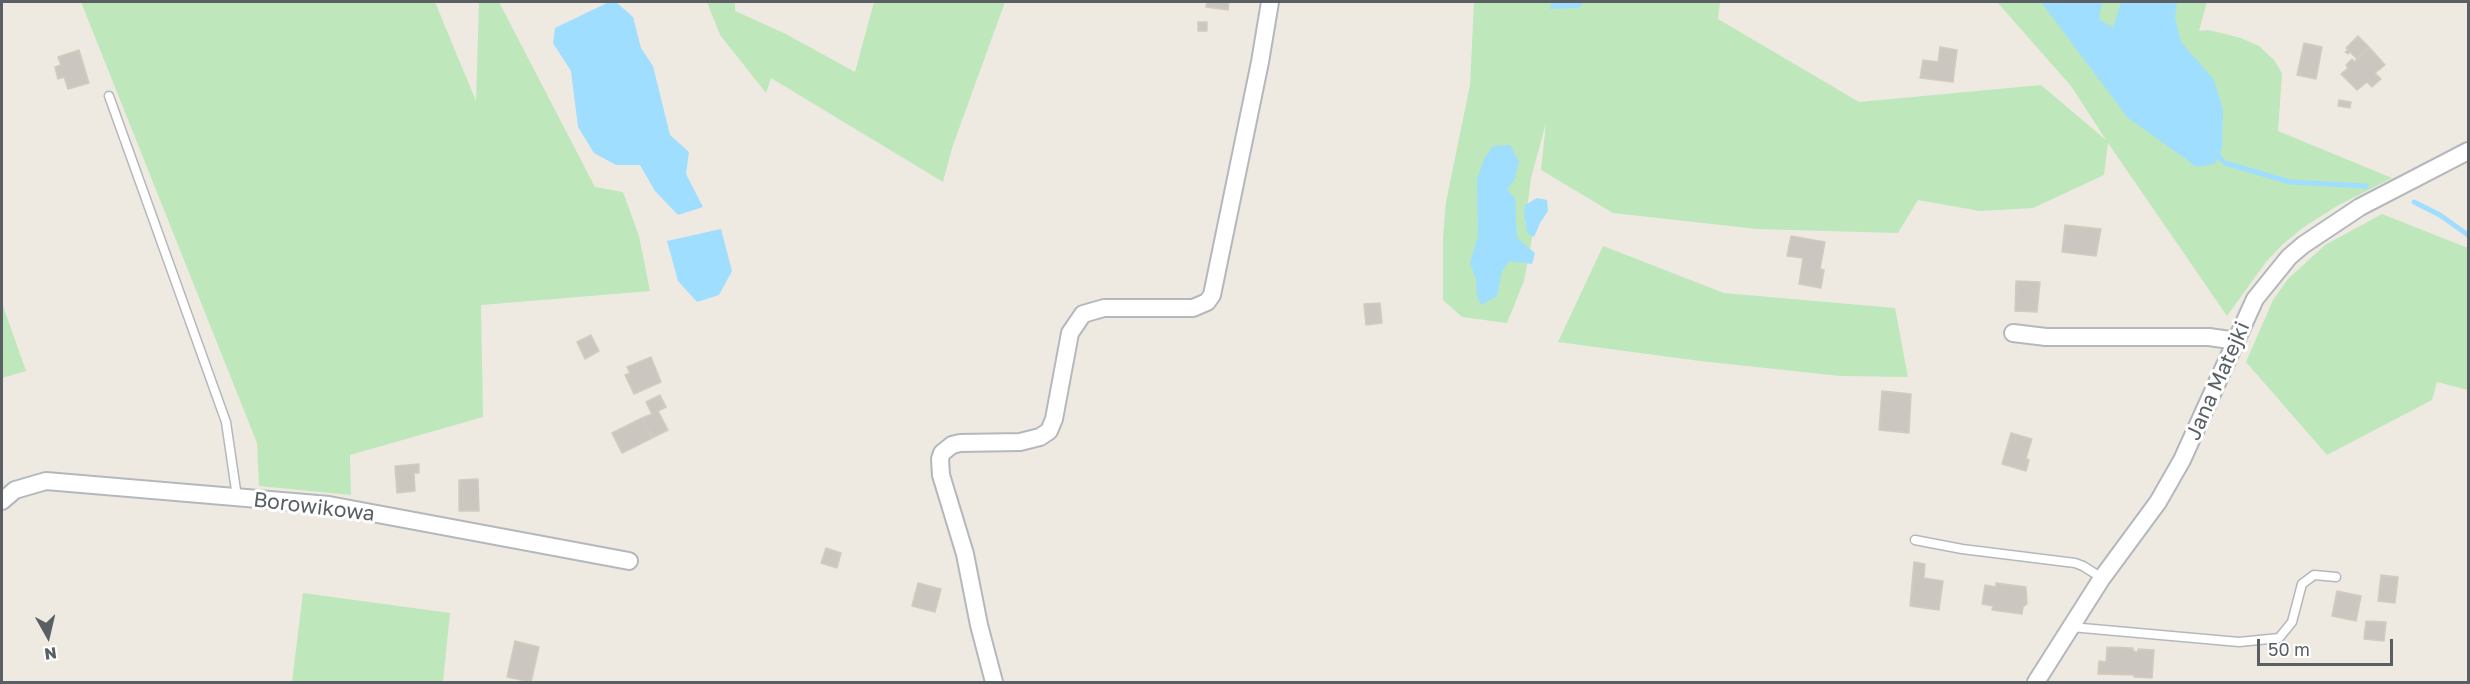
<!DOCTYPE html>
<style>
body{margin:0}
#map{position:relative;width:2470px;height:684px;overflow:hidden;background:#eeeae1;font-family:"Golos Text",sans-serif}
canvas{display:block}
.frame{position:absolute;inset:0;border:3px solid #595f63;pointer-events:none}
.north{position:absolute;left:18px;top:606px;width:60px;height:60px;-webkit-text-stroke:4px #fff;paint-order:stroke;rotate:172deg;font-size:16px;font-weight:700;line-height:24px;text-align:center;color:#595f63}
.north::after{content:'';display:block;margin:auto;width:21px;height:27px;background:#595f63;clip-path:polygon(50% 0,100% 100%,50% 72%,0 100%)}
.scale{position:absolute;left:2257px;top:639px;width:136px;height:27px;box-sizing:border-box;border:3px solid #595f63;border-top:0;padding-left:8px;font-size:18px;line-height:21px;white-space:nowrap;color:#595f63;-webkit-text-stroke:4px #fff;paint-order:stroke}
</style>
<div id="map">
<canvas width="2470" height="684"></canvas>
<div class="frame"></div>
<div class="north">N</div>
<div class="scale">50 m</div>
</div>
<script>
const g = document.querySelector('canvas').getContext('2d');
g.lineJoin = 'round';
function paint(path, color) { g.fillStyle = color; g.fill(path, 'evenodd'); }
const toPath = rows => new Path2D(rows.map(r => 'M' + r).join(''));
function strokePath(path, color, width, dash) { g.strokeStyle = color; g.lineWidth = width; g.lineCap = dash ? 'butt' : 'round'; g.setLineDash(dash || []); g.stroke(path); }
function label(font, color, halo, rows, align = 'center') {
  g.font = font + ' "Golos Text",sans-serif'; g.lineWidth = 6; g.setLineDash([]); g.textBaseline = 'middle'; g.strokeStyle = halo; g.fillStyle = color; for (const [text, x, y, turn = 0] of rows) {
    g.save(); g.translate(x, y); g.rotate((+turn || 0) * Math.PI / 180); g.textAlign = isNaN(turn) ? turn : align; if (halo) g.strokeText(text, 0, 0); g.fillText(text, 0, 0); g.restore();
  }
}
paint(toPath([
 [81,2,435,2,476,101,479,2,499,2,595,187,623,192,639,236,650,291,481,305,483,417,350,455,351,495,259,486,257,443],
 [707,2,735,2,735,11,784,33,855,72,874,2,1005,2,952,148,943,182,771,78,766,93,720,35],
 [1474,2,1720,2,1718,19,1859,102,2041,85,2106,140,2071,86,1997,2,2207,2,2199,31,2209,30,2241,38,2259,46,2274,60,2282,73,2278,131,2392,178,2337,206,2304,227,2283,244,2266,262,2227,316,2108,143,2104,175,2033,208,1980,211,1918,200,1898,233,1757,229,1613,213,1541,170,1546,123,1531,178,1525,224,1533,233,1524,281,1507,323,1462,317,1443,300,1443,237,1446,202,1470,85],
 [2382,214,2468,248,2468,390,2437,382,2432,400,2327,455,2246,362,2273,300,2288,279,2325,245],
 [1603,246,1724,293,1895,308,1908,377,1840,376,1700,361,1558,342],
 [2,303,26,371,2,378],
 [303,593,450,613,443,682,292,682]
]), '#bee8bb');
paint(toPath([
 [609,2,616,2,633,17,641,48,653,66,670,135,689,152,686,174,703,207,678,215,655,191,640,165,616,165,594,153,578,127,571,71,553,43,555,28],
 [1552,2,1584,2,1579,8,1550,9],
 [2041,2,2102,2,2099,19,2113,28,2121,2,2177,2,2175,17,2181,42,2214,80,2223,109,2222,148,2215,164,2197,167,2128,118],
 [1510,145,1519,161,1515,179,1507,189,1515,199,1517,238,1535,253,1532,264,1510,261,1502,271,1497,296,1481,305,1477,296,1476,279,1470,263,1478,236,1477,179,1484,159,1493,146],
 [1537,198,1547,200,1548,211,1540,223,1534,237,1527,233,1524,212,1525,205],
 [721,229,732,271,719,295,697,302,678,281,667,241]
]), '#9fdeff');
strokePath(toPath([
 [2214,151,2225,163,2290,182,2366,186],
 [2414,202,2440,215,2468,235]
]), '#9fdeff', 5);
const building = toPath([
 [1207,2,1229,2,1228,10,1206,7,1207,2],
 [1198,22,1207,22,1207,31,1198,31,1198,22],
 [2358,36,2369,47,2357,59,2350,52,2348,54,2345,52,2348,50,2346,48,2358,36],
 [2304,43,2322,47,2316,79,2297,75,2304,43],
 [1940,47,1957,50,1953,82,1920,78,1923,60,1938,62,1940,47],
 [2369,47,2385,65,2375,73,2381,79,2372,87,2367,82,2357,90,2341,74,2348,68,2346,65,2352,59,2354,62,2369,47],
 [79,50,89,83,68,89,64,77,58,79,55,67,61,65,58,57,79,50],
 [2339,100,2351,102,2350,108,2338,106,2339,100],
 [2065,225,2101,229,2096,256,2062,252,2065,225],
 [1791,236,1825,242,1820,269,1824,270,1821,288,1799,284,1803,258,1787,256,1791,236],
 [2016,281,2040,282,2037,312,2015,311,2016,281],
 [1380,303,1382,323,1366,325,1364,304,1380,303],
 [591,335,599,351,585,359,577,342,591,335],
 [651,357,661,382,634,394,625,375,630,373,627,367,651,357],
 [1882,391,1911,394,1909,433,1879,430,1882,391],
 [660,395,666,407,658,411,668,430,652,438,642,418,652,414,646,402,660,395],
 [642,418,652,438,622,453,612,433,642,418],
 [2011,433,2032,439,2026,458,2029,460,2026,471,2002,464,2011,433],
 [419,464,419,473,414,473,415,491,397,493,395,466,419,464],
 [478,479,479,511,459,511,459,480,478,479],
 [826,548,841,553,837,568,821,563,826,548],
 [1914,562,1925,564,1924,578,1943,581,1939,610,1910,606,1914,562],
 [2381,575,2398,577,2395,603,2378,601,2381,575],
 [918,583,941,589,935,612,912,606,918,583],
 [1996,583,2026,587,2027,604,2023,607,2022,614,1992,610,1993,606,1982,604,1985,585,1996,587,1996,583],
 [2337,591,2361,596,2356,621,2332,616,2337,591],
 [2366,621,2386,622,2384,641,2364,639,2366,621],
 [515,641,539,647,531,682,507,677,515,641],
 [2107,647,2133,648,2133,651,2138,652,2138,649,2154,650,2152,678,2134,677,2134,675,2098,674,2099,661,2106,662,2107,647]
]);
paint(building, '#cbc7c0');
strokePath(building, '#d3cbbf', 1.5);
const service = toPath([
 [109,96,226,422,237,497],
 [1915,540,1962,549,2075,563,2083,566,2102,578],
 [2071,627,2239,642,2279,638,2292,622,2302,584,2314,575,2336,577]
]);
const minor = toPath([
 [2013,333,2046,337,2209,337,2237,341],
 [2,501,15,490,46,481,329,505,629,561],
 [994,682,979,625,965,554,941,475,940,459,942,453,952,445,960,443,1020,442,1040,437,1049,431,1054,419,1070,333,1083,314,1104,308,1193,308,1207,302,1212,295,1260,62,1270,2],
 [2036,682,2102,578,2158,502,2182,460,2255,299,2289,257,2303,245,2360,207,2468,151]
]);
strokePath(service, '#b4b8bd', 11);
strokePath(minor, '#b4b8bd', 20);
strokePath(service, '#fff', 8);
strokePath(minor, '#fff', 16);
label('21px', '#595f63', '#fff', [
 ["Jana Matejki",2218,381,-66],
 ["Borowikowa",314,507,7]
]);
</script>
